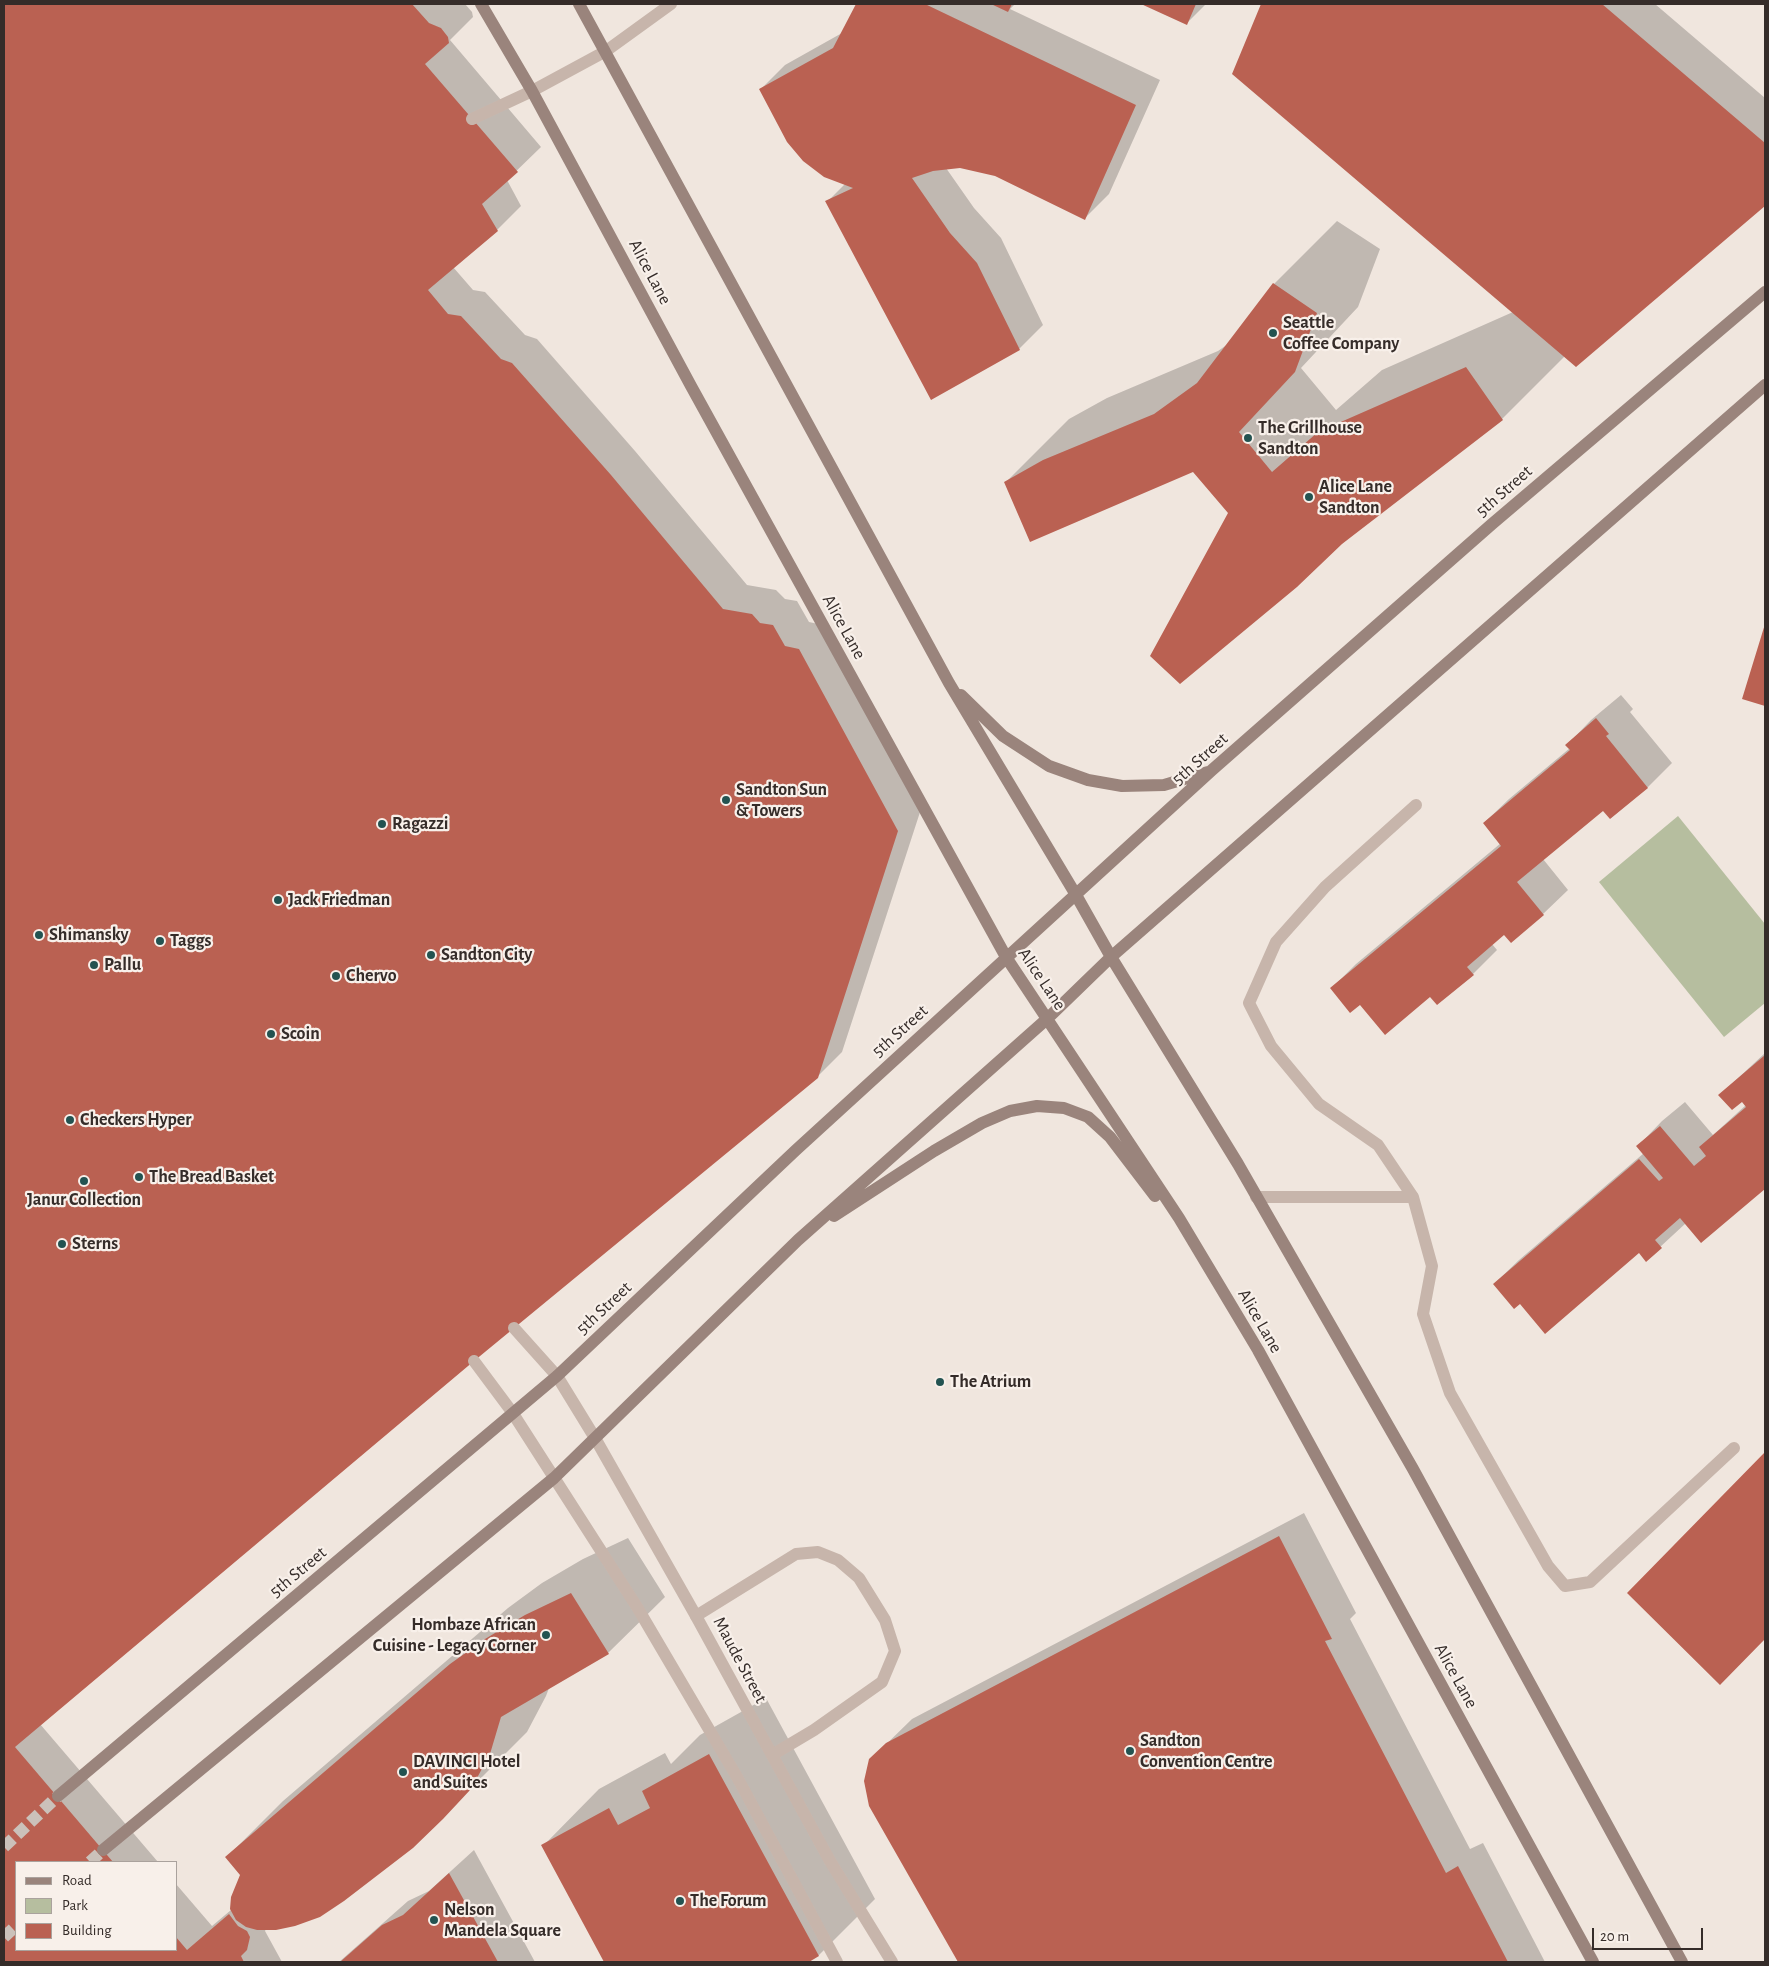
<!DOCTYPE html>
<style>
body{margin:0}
#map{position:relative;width:1769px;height:1966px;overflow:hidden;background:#f0e6de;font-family:"Alegreya Sans",sans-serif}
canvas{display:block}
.frame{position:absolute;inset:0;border:5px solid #352c29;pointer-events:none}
.legend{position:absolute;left:15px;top:1861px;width:162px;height:90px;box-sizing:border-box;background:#f8f0ea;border:1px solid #aaa29d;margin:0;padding:6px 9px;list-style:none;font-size:15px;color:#352c29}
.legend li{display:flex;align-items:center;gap:10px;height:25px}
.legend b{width:25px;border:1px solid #aaa29d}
.scale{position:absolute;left:1592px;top:1928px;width:111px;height:22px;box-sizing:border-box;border:2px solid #352c29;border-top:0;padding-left:6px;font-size:15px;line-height:18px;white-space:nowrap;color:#352c29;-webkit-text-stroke:4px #f8f0ea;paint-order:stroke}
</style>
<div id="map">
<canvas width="1769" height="1966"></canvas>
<div class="frame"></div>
<ul class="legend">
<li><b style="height:6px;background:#9a847c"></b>Road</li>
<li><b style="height:14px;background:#b6be9f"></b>Park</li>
<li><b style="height:14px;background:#ba6152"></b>Building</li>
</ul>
<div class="scale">20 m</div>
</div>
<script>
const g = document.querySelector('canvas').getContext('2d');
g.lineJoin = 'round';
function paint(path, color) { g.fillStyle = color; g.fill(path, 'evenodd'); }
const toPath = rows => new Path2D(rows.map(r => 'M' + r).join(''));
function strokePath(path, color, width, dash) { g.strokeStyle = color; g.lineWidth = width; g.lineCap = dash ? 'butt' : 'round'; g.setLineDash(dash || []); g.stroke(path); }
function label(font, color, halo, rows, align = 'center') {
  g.font = font + ' "Alegreya Sans",sans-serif'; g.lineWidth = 4.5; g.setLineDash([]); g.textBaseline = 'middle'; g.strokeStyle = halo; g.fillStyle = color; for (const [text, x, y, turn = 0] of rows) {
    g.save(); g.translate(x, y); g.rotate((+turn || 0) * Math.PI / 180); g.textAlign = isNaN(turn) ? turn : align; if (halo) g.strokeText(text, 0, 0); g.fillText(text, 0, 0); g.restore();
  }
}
paint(toPath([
 [1678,816,1765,924,1765,1003,1724,1037,1599,882]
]), '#b6be9f');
paint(toPath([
 [4,4,465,4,472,12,473,17,450,40,541,147,507,180,521,206,497,230,453,267,473,290,485,292,525,335,537,339,635,451,747,585,776,590,785,599,797,601,809,622,823,625,922,806,842,1052,817,1077,473,1360,40,1724,158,1862,16,1862,16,1950,176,1950,176,1884,212,1926,231,1910,241,1875,227,1857,283,1801,508,1608,542,1583,583,1559,628,1538,665,1597,608,1653,549,1688,546,1696,527,1732,412,1847,266,1929,265,1931,282,1962,4,1962],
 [857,4,1015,4,1010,9,1160,80,1109,194,1085,218,995,175,960,167,946,168,974,208,1001,238,1043,325,1019,349,827,202,845,184,761,89,785,65,842,33],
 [1144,4,1206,4,1187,23],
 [1263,4,1655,4,1765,98,1765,204,1576,366,1565,356,1502,419,1230,512,1193,470,1006,482,1069,419,1107,398,1218,351,1228,344,1274,284,1337,221,1380,249,1358,307,1301,368,1336,410,1382,370,1513,312,1233,74],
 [1765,627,1765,705,1743,698],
 [1621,695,1633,709,1630,712,1672,763,1648,787,1611,818,1603,809,1543,859,1568,890,1543,914,1511,942,1504,934,1492,944,1497,950,1473,974,1431,995,1360,1003,1332,988,1356,964,1501,843,1484,823,1509,799,1570,748,1567,745,1591,720],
 [1765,1053,1765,1187,1701,1241,1686,1223,1646,1260,1639,1252,1520,1302,1494,1284,1519,1260,1644,1153,1638,1146,1662,1121,1685,1102,1713,1135,1746,1105,1742,1100,1720,1095],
 [1765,1454,1765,1638,1720,1684,1629,1593],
 [1304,1513,1356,1613,1350,1619,1470,1849,1483,1843,1545,1962,959,1962,870,1806,870,1760,912,1719],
 [766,1698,875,1899,819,1955,806,1962,605,1962,543,1846,599,1789,665,1753,671,1764,700,1735],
 [474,1850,535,1962,339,1962,408,1901,429,1891]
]), '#0003');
paint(toPath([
 [4,4,412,4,429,23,441,28,448,37,449,43,425,64,518,172,482,204,498,231,428,290,448,314,461,316,501,359,512,363,611,475,723,609,752,614,760,623,773,625,785,646,799,649,898,831,818,1078,474,1361,15,1747,113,1862,16,1862,16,1950,176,1950,176,1937,187,1950,229,1914,238,1926,247,1931,250,1937,247,1950,241,1956,244,1962,4,1962],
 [856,4,925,4,1136,105,1085,220,995,176,960,168,933,171,912,178,950,233,977,263,1020,350,931,400,825,201,853,188,824,177,803,161,787,142,759,89,833,48],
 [991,4,1012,4,1008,12],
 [1141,4,1196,4,1187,25],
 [1261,4,1602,4,1765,143,1765,206,1576,367,1232,74],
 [1273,283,1317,313,1295,372,1239,432,1272,472,1318,432,1466,367,1503,420,1342,544,1297,587,1180,684,1150,656,1228,513,1193,472,1030,542,1004,482,1043,460,1154,414,1197,383],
 [1765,624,1765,706,1742,699],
 [1596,718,1609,734,1606,736,1648,788,1610,819,1603,811,1517,882,1544,915,1511,943,1504,935,1467,967,1474,975,1437,1005,1430,997,1385,1035,1360,1005,1350,1013,1330,988,1501,846,1483,823,1570,750,1565,745],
 [1765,1055,1765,1189,1701,1243,1680,1218,1655,1240,1662,1248,1646,1262,1639,1253,1545,1334,1520,1304,1514,1309,1493,1284,1639,1159,1659,1181,1663,1178,1636,1146,1660,1126,1694,1166,1706,1156,1699,1147,1746,1107,1742,1102,1732,1110,1718,1095],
 [1765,1452,1765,1639,1720,1685,1627,1593],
 [1279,1536,1332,1639,1325,1641,1446,1873,1458,1866,1508,1962,958,1962,869,1806,864,1781,869,1759,886,1743],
 [571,1593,609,1654,501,1717,490,1754,471,1789,443,1819,413,1848,344,1901,320,1917,295,1926,276,1930,257,1930,246,1927,236,1920,230,1909,231,1897,240,1875,225,1857,450,1664,485,1639,525,1615],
 [709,1754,819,1956,809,1962,604,1962,541,1845,609,1808,618,1825,650,1808,642,1791],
 [449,1873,498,1962,340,1962,382,1925,403,1915]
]), '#ba6152');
strokePath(toPath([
 [4,1847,58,1796],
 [90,1862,103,1850],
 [4,1937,16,1926]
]), '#cbc1ba', 12, [12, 6]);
strokePath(toPath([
 [472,119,532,91,606,51,671,4],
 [1256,1197,1413,1197,1432,1266,1423,1314,1450,1393,1548,1566,1565,1586,1590,1582,1734,1448],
 [1413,1197,1378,1145,1319,1104,1271,1046,1249,1003,1276,942,1325,887,1416,805],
 [514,1328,557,1376],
 [474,1361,512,1412],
 [696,1616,796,1554,818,1552,838,1560,859,1578,885,1620,895,1651,882,1682,814,1730,772,1755]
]), '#c7b5ab', 12);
strokePath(toPath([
 [557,1376,595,1438,696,1616,830,1861,892,1962],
 [512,1412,637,1607,737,1777,837,1962]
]), '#c7b5ab', 12);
strokePath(toPath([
 [481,4,532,91,691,386,1006,957,1179,1218,1258,1350,1593,1962],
 [579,4,949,683,1076,895,1111,957,1238,1164,1413,1469,1682,1962],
 [961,695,1003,736,1049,766,1088,780,1122,786,1164,785,1208,772],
 [834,1216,934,1151,982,1123,1010,1111,1037,1106,1064,1108,1088,1117,1110,1137,1155,1196],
 [58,1796,557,1376,796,1150,1212,770,1492,524,1765,292],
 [103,1850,554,1478,798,1240,1048,1018,1111,957,1765,385]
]), '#9a847c', 12);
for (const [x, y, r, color] of [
 [1273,333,5,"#235351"],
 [1248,438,5,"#235351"],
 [1309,497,5,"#235351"],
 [726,800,5,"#235351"],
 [382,824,5,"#235351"],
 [278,900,5,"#235351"],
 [39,935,5,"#235351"],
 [160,941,5,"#235351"],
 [431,955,5,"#235351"],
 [94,965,5,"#235351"],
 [336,976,5,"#235351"],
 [271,1034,5,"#235351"],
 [70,1120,5,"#235351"],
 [139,1177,5,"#235351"],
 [84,1181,5,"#235351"],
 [62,1244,5,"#235351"],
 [940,1382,5,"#235351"],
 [546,1635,5,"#235351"],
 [1130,1751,5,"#235351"],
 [403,1772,5,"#235351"],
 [680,1901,5,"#235351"],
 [434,1920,5,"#235351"]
]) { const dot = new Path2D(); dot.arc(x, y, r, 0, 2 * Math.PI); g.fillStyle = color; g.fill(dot); strokePath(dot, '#f8f0ea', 2); }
label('18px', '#352c29', '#f8f0ea', [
 ["Alice Lane",650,272,62],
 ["5th Street",1504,491,-41],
 ["Alice Lane",844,627,61],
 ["5th Street",1200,759,-42],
 ["Alice Lane",1042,979,56],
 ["5th Street",900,1031,-42],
 ["5th Street",604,1308,-43],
 ["Alice Lane",1260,1321,60],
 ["5th Street",298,1572,-40],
 ["Maude Street",740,1660,62],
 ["Alice Lane",1456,1676,61]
]);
label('bold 18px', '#352c29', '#f8f0ea', [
 ["Seattle",1283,323],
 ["Coffee Company",1283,344],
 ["The Grillhouse",1258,428],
 ["Sandton",1258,449],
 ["Alice Lane",1319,487],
 ["Sandton",1319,508],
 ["Sandton Sun",736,790],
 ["& Towers",736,811],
 ["Ragazzi",392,824],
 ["Jack Friedman",288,900],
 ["Shimansky",49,935],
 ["Taggs",170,941],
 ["Sandton City",441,955],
 ["Pallu",104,965],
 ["Chervo",346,976],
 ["Scoin",281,1034],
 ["Checkers Hyper",80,1120],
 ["The Bread Basket",149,1177],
 ["Janur Collection",84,1200,"center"],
 ["Sterns",72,1244],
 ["The Atrium",950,1382],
 ["Hombaze African",536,1625,"right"],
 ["Cuisine - Legacy Corner",536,1646,"right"],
 ["Sandton",1140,1741],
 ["Convention Centre",1140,1762],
 ["DAVINCI Hotel",413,1762],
 ["and Suites",413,1783],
 ["The Forum",690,1901],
 ["Nelson",444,1910],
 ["Mandela Square",444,1931]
], 'left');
</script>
